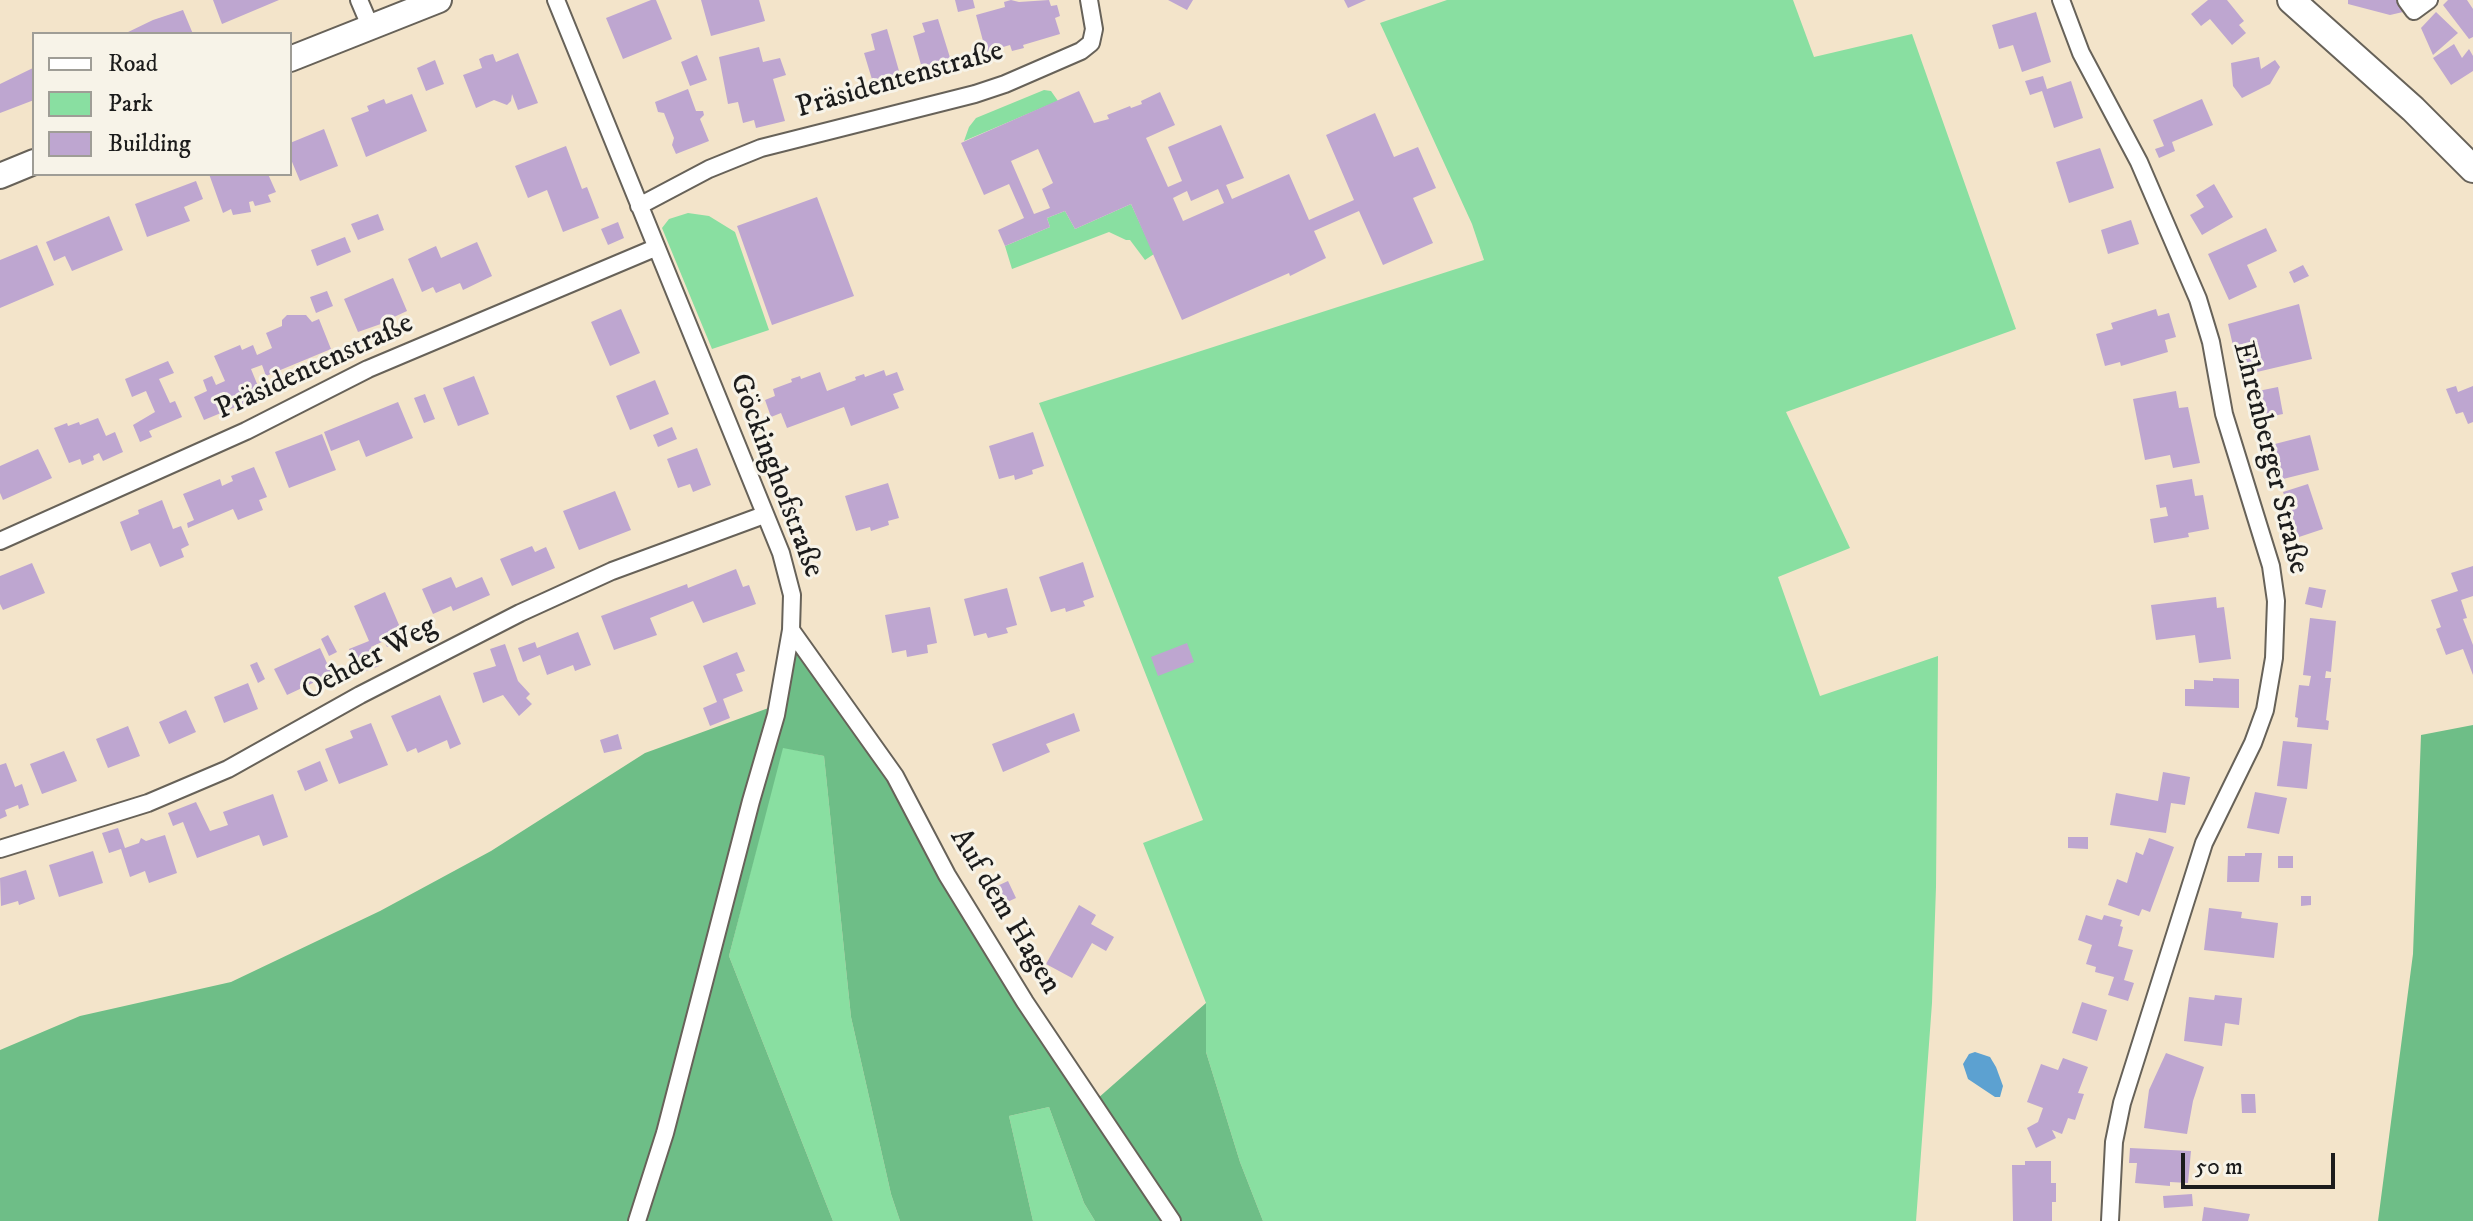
<!DOCTYPE html>
<meta charset="utf-8">
<style>
body{margin:0}
#map{position:relative;width:2473px;height:1221px;overflow:hidden;background:#f3e4ca;font-family:"IM FELL DW Pica",serif}
canvas{display:block}
.legend{position:absolute;left:32px;top:32px;width:260px;height:144px;box-sizing:border-box;background:#f7f3e8;border:2px solid #9f9d96;margin:0;padding:10px 14px;list-style:none;font-size:24px;color:#1c1c1c}
.legend li{display:flex;align-items:center;gap:16px;height:40px}
.legend b{width:40px;border:2px solid #9f9d96}
.scale{position:absolute;left:2181px;top:1153px;width:154px;height:36px;box-sizing:border-box;border:4px solid #1c1c1c;border-top:0;padding-left:10px;font-size:24px;line-height:28px;white-space:nowrap;color:#1c1c1c;-webkit-text-stroke:6px #f7f3e8;paint-order:stroke}
</style>
<div id="map">
<canvas width="2473" height="1221"></canvas>
<ul class="legend">
<li><b style="height:10px;background:#fff"></b>Road</li>
<li><b style="height:22px;background:#89dfa1"></b>Park</li>
<li><b style="height:22px;background:#bea6d0"></b>Building</li>
</ul>
<div class="scale">50 m</div>
</div>
<script>
const g = document.querySelector('canvas').getContext('2d');
g.lineJoin = 'round';
function paint(path, color) { g.fillStyle = color; g.fill(path, 'evenodd'); }
const toPath = rows => new Path2D(rows.map(r => 'M' + r).join(''));
function strokePath(path, color, width, dash) { g.strokeStyle = color; g.lineWidth = width; g.lineCap = dash ? 'butt' : 'round'; g.setLineDash(dash || []); g.stroke(path); }
function label(font, color, halo, rows, align = 'center') {
  g.font = font + ' "IM FELL DW Pica",serif'; g.lineWidth = 6; g.setLineDash([]); g.textBaseline = 'middle'; g.strokeStyle = halo; g.fillStyle = color; for (const [text, x, y, turn = 0] of rows) {
    g.save(); g.translate(x, y); g.rotate((+turn || 0) * Math.PI / 180); g.textAlign = isNaN(turn) ? turn : align; if (halo) g.strokeText(text, 0, 0); g.fillText(text, 0, 0); g.restore();
  }
}
paint(toPath([
 [1447,0,1793,0,1814,57,1912,34,2016,329,1786,412,1850,548,1778,577,1820,696,1938,656,1936,887,1932,1003,1916,1221,1263,1221,1240,1162,1206,1052,1206,1003,1143,843,1203,820,1039,403,1484,260,1472,224,1380,23],
 [1044,90,1051,91,1058,101,964,141,969,127,976,118],
 [1131,204,1154,254,1145,260,1130,240,1126,240,1109,232,1012,269,1005,246,1050,227,1047,218,1065,211,1075,229],
 [688,213,709,216,735,232,769,330,712,349,662,228,669,219],
 [782,747,824,756,851,1017,891,1194,900,1221,833,1221,729,956],
 [1049,1107,1084,1203,1095,1221,1033,1221,1009,1116]
]), '#89dfa1');
paint(toPath([
 [797,638,900,772,1005,963,1097,1099,1206,1003,1206,1052,1240,1162,1263,1221,1095,1221,1084,1203,1049,1107,1009,1116,1033,1221,900,1221,891,1194,851,1017,824,756,783,748,729,956,833,1221,0,1221,0,1050,80,1016,231,982,380,911,491,851,645,753,774,706],
 [2473,725,2473,1221,2378,1221,2413,954,2421,735]
]), '#6ebe87');
paint(toPath([
 [1975,1052,1990,1057,1996,1067,2003,1086,2000,1097,1995,1097,1968,1079,1963,1064,1969,1054]
]), '#5ca1d1');
paint(toPath([
 [213,0,279,0,222,24],
 [651,0,656,0,672,39,623,59,606,18],
 [701,0,759,0,765,21,711,36],
 [955,0,973,0,975,8,958,12],
 [1011,0,1019,2,1049,0,1051,6,1057,5,1060,16,1055,18,1060,34,1023,45,1024,48,1012,51,1010,45,986,52,976,15,1005,7,1004,2],
 [1168,0,1193,0,1187,10],
 [1344,0,1366,0,1348,8],
 [2208,0,2227,0,2244,21,2239,25,2246,33,2232,45,2210,19,2201,26,2191,14],
 [2348,0,2398,0,2403,12,2390,15,2348,4],
 [2448,0,2467,0,2473,9,2473,37,2469,39,2443,5],
 [183,10,193,34,124,34,153,20],
 [2036,12,2051,62,2022,72,2013,45,1999,49,1992,25],
 [2436,12,2458,33,2433,55,2421,28],
 [938,19,952,64,923,72,913,36,925,32,922,23],
 [887,29,901,78,874,86,864,53,875,50,871,34],
 [2454,44,2462,58,2469,49,2473,56,2473,71,2451,85,2433,58],
 [759,47,763,62,780,58,786,75,773,79,785,121,756,128,754,120,743,123,738,102,728,104,719,57],
 [518,53,538,103,518,110,512,94,511,101,507,105,494,100,476,108,463,75,482,68,479,59,485,56,493,54,496,62],
 [697,55,707,80,690,86,681,62],
 [2259,57,2261,69,2275,60,2280,67,2270,84,2242,98,2233,86,2231,63],
 [435,60,444,84,426,91,417,68],
 [33,68,34,100,0,113,0,84],
 [2043,76,2047,89,2071,81,2083,118,2054,128,2042,91,2030,95,2025,81],
 [688,89,696,111,703,111,704,115,700,119,709,141,676,154,672,145,674,138,664,113,658,112,655,102],
 [1079,91,1094,123,1109,119,1107,115,1130,106,1131,108,1142,104,1141,101,1160,92,1175,125,1146,138,1168,187,1182,181,1168,147,1221,125,1244,178,1226,185,1232,199,1289,174,1309,220,1354,200,1326,135,1375,113,1394,157,1418,147,1436,188,1413,198,1433,243,1383,265,1359,211,1314,231,1326,258,1290,276,1289,273,1182,320,1131,204,1075,229,1065,211,1047,218,1050,227,1005,246,998,230,1024,218,1009,184,984,195,961,143],
 [1038,149,1053,183,1042,189,1050,208,1034,214,1011,161],
 [1218,189,1224,203,1183,221,1173,198,1187,191,1191,201],
 [412,94,427,131,366,157,351,118,369,111,367,106,384,99,386,104],
 [2202,99,2213,125,2172,142,2175,151,2159,158,2155,149,2164,146,2153,120],
 [324,129,338,166,300,181,290,157,290,143],
 [566,146,582,189,587,187,599,218,563,232,547,190,528,198,515,166],
 [2100,148,2114,188,2069,203,2056,162],
 [209,174,268,174,276,192,268,195,271,202,255,206,253,201,249,202,251,212,233,215,231,209,223,213],
 [196,181,203,199,184,207,190,221,147,237,135,204],
 [2214,184,2233,217,2202,235,2190,215,2204,207,2196,195],
 [817,197,854,296,772,325,737,226],
 [378,214,384,230,358,240,351,224],
 [109,216,123,250,72,271,65,256,54,261,46,242],
 [2131,220,2139,244,2108,254,2101,230],
 [618,222,624,238,608,245,601,229],
 [2266,228,2277,251,2247,265,2257,287,2229,300,2208,254],
 [345,237,351,252,317,266,311,250],
 [477,242,492,276,463,290,460,283,436,293,433,287,422,292,408,259,436,246,441,258],
 [37,245,54,285,0,308,0,260],
 [2303,265,2309,276,2294,283,2289,272],
 [393,278,407,311,394,317,395,319,358,332,344,299],
 [327,291,333,306,316,313,310,297],
 [2299,304,2312,359,2240,376,2228,324],
 [621,309,640,353,610,366,591,322],
 [2156,309,2158,316,2169,313,2176,337,2165,340,2168,352,2121,366,2120,362,2105,366,2096,334,2113,329,2111,323],
 [287,315,306,315,312,322,319,319,331,349,266,376,262,365,251,369,262,396,204,420,194,397,207,391,203,380,212,376,216,385,225,381,214,356,240,345,242,350,253,345,257,355,272,348,266,333,282,326,282,320],
 [168,361,174,373,159,379,170,403,175,401,182,417,149,431,152,437,140,442,133,425,155,412,146,391,132,397,125,379],
 [884,370,886,376,897,372,904,390,893,394,899,408,851,426,844,407,787,428,781,413,771,417,765,400,775,396,773,389,792,382,791,379,800,376,801,379,820,372,827,391,856,380,855,377,864,374,865,377],
 [474,376,489,414,458,426,443,388],
 [655,380,669,414,630,430,616,396],
 [2456,386,2458,392,2473,386,2473,422,2468,424,2463,412,2456,414,2446,389],
 [2278,387,2283,414,2253,420,2248,393],
 [2176,391,2179,408,2188,407,2200,463,2173,468,2170,455,2145,460,2133,399],
 [425,394,435,419,424,423,414,398],
 [398,402,413,438,366,457,359,440,331,451,324,432],
 [98,418,106,436,115,432,123,452,103,461,99,453,93,456,94,460,82,465,80,459,69,463,54,428,67,423,68,426,79,422,80,425],
 [672,427,677,439,658,447,653,435],
 [1033,432,1044,466,1032,470,1033,474,1015,480,1014,475,999,479,989,446],
 [322,434,336,470,289,488,275,452],
 [2310,435,2319,470,2283,479,2279,464,2272,465,2267,446],
 [697,448,711,485,693,492,690,484,678,488,667,459],
 [38,449,52,478,3,500,0,493,0,466],
 [254,467,267,497,259,500,263,510,238,520,233,509,188,528,187,523,194,520,183,494,220,479,222,486,233,481,231,476],
 [2192,479,2195,496,2203,495,2209,529,2188,533,2189,537,2154,543,2150,519,2168,516,2166,507,2160,508,2156,485],
 [888,483,899,518,888,521,889,525,871,531,870,527,856,531,845,496],
 [2308,484,2323,529,2293,539,2280,502,2286,500,2283,492],
 [615,491,631,530,579,550,563,511],
 [162,500,173,529,181,526,189,545,181,549,184,557,160,567,150,543,131,551,120,522,139,514,138,510],
 [532,546,535,552,546,547,555,568,512,586,500,559],
 [1083,562,1094,597,1083,601,1085,606,1066,612,1065,608,1051,612,1039,577],
 [32,563,45,593,3,610,0,604,0,576],
 [2473,566,2473,596,2461,600,2467,618,2463,619,2473,645,2473,675,2463,649,2446,655,2436,629,2441,627,2431,600,2458,591,2451,573],
 [736,569,743,587,749,585,756,604,703,623,693,601,650,618,657,635,614,650,601,616,687,584,688,588],
 [451,577,456,588,482,577,490,595,453,611,451,606,433,614,422,589],
 [2309,587,2326,590,2322,608,2305,604],
 [1007,588,1017,625,1006,628,1008,633,988,638,986,633,974,636,964,599],
 [385,592,405,639,387,647,384,641,371,647,379,666,359,674,349,649,369,641,354,606],
 [2216,597,2217,608,2224,607,2231,659,2199,663,2195,635,2156,640,2151,605],
 [930,607,937,643,927,645,928,653,907,657,906,650,892,653,885,615],
 [2310,618,2336,621,2331,672,2326,671,2325,678,2331,678,2326,720,2329,721,2328,730,2297,727,2298,718,2295,717,2299,685,2309,686,2311,676,2303,675],
 [578,632,591,665,575,671,573,665,547,675,540,655,523,662,518,648,535,642,537,648],
 [328,635,337,652,329,656,321,639],
 [1187,643,1194,662,1158,676,1151,657],
 [505,644,518,681,530,694,526,698,532,704,519,716,503,695,483,703,473,673,496,666,490,649],
 [320,648,332,674,287,695,274,669],
 [737,652,745,671,736,674,743,691,723,699,730,718,710,726,703,708,717,702,703,666],
 [257,662,265,679,258,683,250,665],
 [2213,678,2239,679,2239,708,2185,706,2185,689,2194,689,2194,680,2213,681],
 [248,683,258,709,224,723,214,697],
 [440,695,461,744,450,749,447,740,418,753,416,748,407,752,391,716],
 [186,710,196,732,169,744,159,722],
 [1074,713,1080,731,1046,744,1050,752,1003,772,992,744],
 [371,723,388,765,339,784,325,749,353,738,350,731],
 [128,726,140,756,108,768,96,739],
 [618,734,622,749,604,753,600,740],
 [2283,741,2312,744,2307,789,2277,786],
 [64,751,77,781,42,794,30,764],
 [320,761,328,781,305,791,297,771],
 [6,763,15,787,22,784,29,805,19,809,18,805,5,810,7,816,0,819,0,765],
 [2163,772,2190,777,2185,805,2171,803,2166,833,2110,825,2116,793,2158,801],
 [2255,792,2287,798,2279,834,2247,828],
 [273,794,288,837,263,846,259,835,197,858,183,822,173,826,168,813,196,802,210,831,228,825,223,812],
 [118,828,125,848,139,843,141,838,146,841,165,835,177,873,149,883,145,871,130,877,121,849,109,853,102,833],
 [2068,837,2088,837,2088,849,2068,848],
 [2149,838,2174,847,2150,912,2142,909,2139,916,2108,905,2117,879,2127,883,2136,852,2143,855],
 [93,851,103,883,59,897,49,865],
 [2245,853,2262,853,2259,882,2227,882,2228,856,2245,856],
 [2278,856,2293,856,2293,868,2278,868],
 [26,870,35,899,19,905,18,901,1,906,0,878],
 [1008,881,1016,898,992,909,984,892],
 [2301,896,2311,896,2311,905,2301,906],
 [1079,905,1096,915,1091,924,1114,937,1106,951,1092,943,1072,978,1046,964],
 [2209,908,2242,912,2241,918,2278,923,2274,958,2204,950],
 [2086,915,2102,920,2104,915,2122,920,2120,926,2123,927,2118,946,2133,950,2124,980,2134,983,2128,1001,2108,995,2114,977,2095,972,2096,967,2086,964,2092,945,2078,940],
 [2215,995,2242,998,2239,1025,2225,1023,2222,1046,2184,1041,2189,997,2214,1000],
 [2082,1002,2107,1010,2097,1041,2072,1033],
 [2166,1053,2204,1067,2193,1101,2187,1134,2144,1128,2149,1090],
 [2063,1058,2088,1067,2078,1093,2084,1094,2075,1120,2068,1118,2062,1134,2052,1130,2056,1138,2036,1148,2027,1128,2038,1122,2043,1108,2027,1102,2041,1064,2058,1070],
 [2241,1094,2255,1094,2256,1113,2242,1113],
 [2130,1148,2191,1151,2188,1183,2170,1182,2170,1186,2135,1183,2137,1163,2129,1163],
 [2025,1161,2051,1161,2051,1183,2056,1183,2056,1202,2052,1202,2052,1221,2013,1221,2012,1165,2025,1165],
 [2192,1194,2193,1206,2164,1208,2163,1196],
 [2204,1207,2250,1214,2248,1221,2202,1221]
]), '#bea6d0');
const street = toPath([
 [359,0,371,28],
 [556,0,781,553,792,595,791,630,776,715,751,801,665,1133,637,1221],
 [2061,0,2081,53,2139,162,2198,299,2211,342,2224,414,2271,566,2276,601,2274,658,2265,710,2253,743,2204,843,2122,1103,2114,1142,2110,1221],
 [2406,0,2414,11,2429,0],
 [639,206,709,169,761,148,975,94,1005,84,1081,51,1091,43,1094,29,1089,0],
 [0,541,246,431,368,369,655,248],
 [791,630,895,776,947,875,1025,1002,1172,1221],
 [0,849,148,803,228,769,360,695,520,613,612,571,764,515]
]);
const secondary = toPath([
 [290,59,439,0],
 [0,176,34,162]
]);
const primary = toPath([
 [2291,0,2413,109,2473,169]
]);
strokePath(street, '#676259', 20);
strokePath(secondary, '#676259', 28);
strokePath(primary, '#676259', 30);
strokePath(street, '#fff', 16);
strokePath(secondary, '#fff', 24);
strokePath(primary, '#fff', 26);
label('30px', '#1c1c1c', '#f7f3e8', [
 ["Präsidentenstraße",900,81,-16],
 ["Präsidentenstraße",315,368,-25],
 ["Ehrenberger Straße",2269,458,76],
 ["Göckinghofstraße",775,476,69],
 ["Oehder Weg",370,660,-28],
 ["Auf dem Hagen",1004,912,59]
]);
</script>
